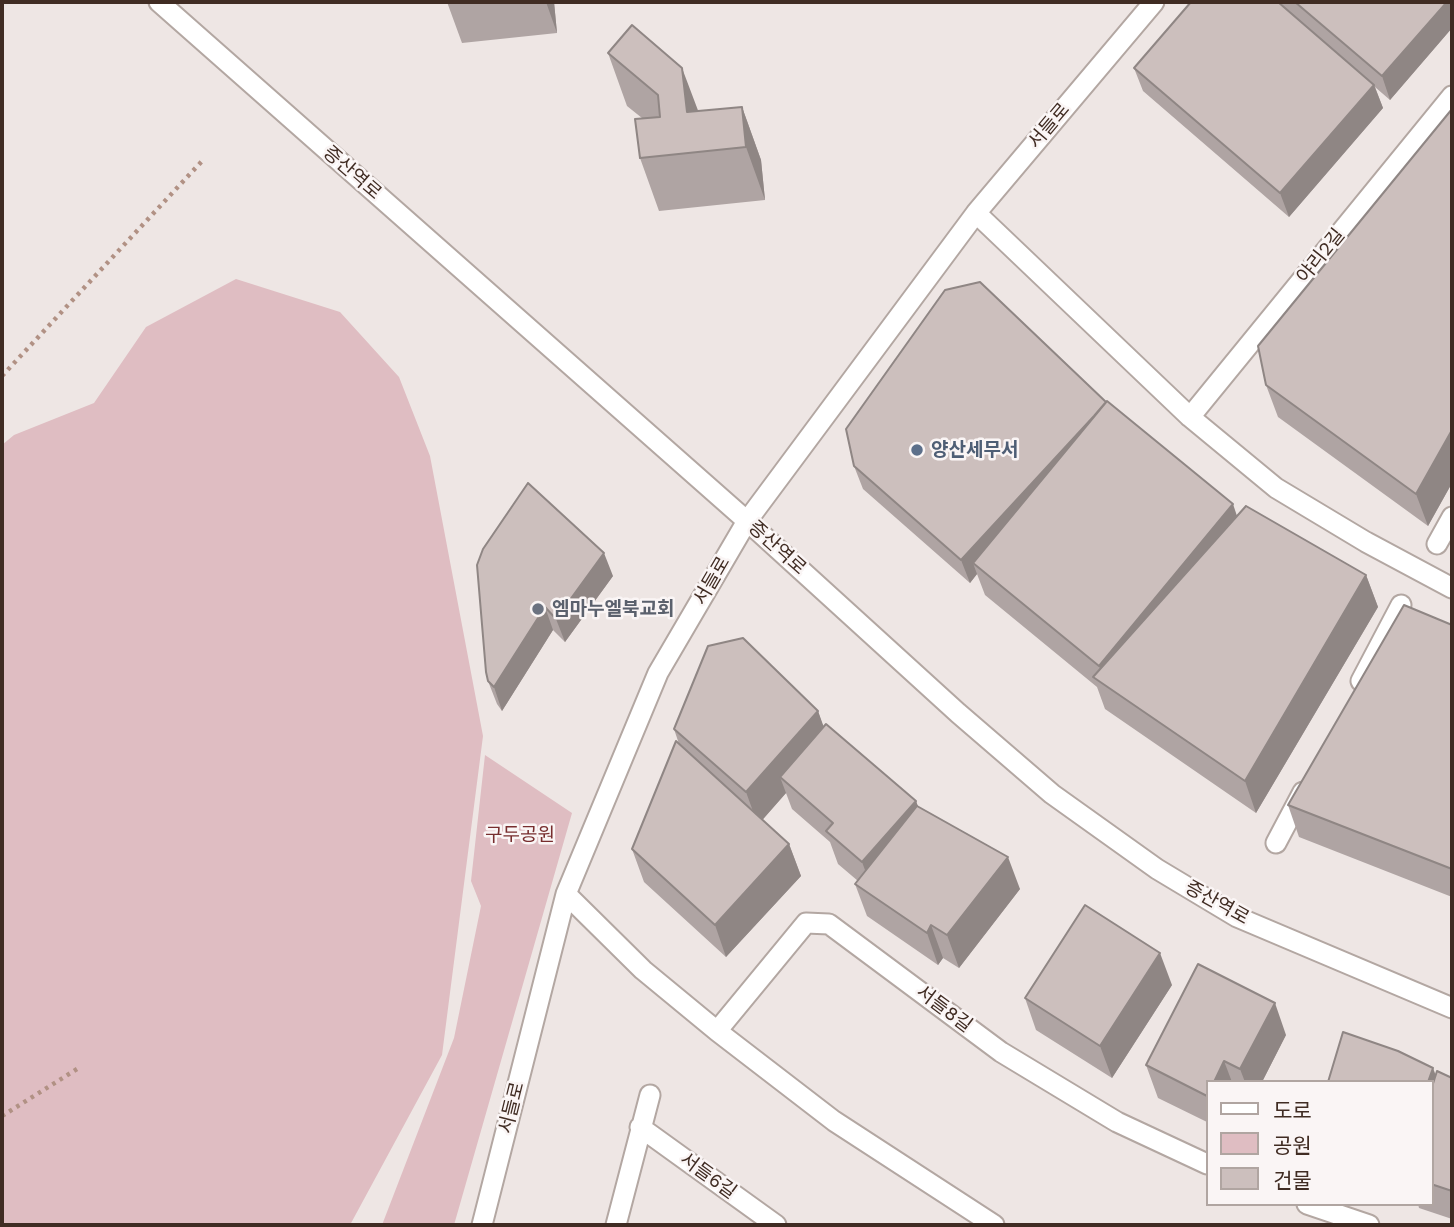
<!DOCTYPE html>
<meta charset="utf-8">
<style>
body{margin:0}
#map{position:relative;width:1454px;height:1227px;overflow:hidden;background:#eee6e4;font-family:"Work Sans","Noto Sans KR",sans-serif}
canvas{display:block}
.frame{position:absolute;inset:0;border:4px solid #402c23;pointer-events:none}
.legend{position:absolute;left:1206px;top:1080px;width:228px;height:126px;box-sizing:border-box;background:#faf5f5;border:2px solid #b0a5a1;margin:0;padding:9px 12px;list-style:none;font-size:21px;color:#402c23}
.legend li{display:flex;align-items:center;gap:14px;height:35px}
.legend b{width:35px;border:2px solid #b0a5a1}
</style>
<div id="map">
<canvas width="1454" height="1227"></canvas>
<div class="frame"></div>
<ul class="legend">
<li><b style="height:9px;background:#fff"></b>도로</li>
<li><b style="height:19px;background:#dfbdc2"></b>공원</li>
<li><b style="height:19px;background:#ccbfbd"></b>건물</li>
</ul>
</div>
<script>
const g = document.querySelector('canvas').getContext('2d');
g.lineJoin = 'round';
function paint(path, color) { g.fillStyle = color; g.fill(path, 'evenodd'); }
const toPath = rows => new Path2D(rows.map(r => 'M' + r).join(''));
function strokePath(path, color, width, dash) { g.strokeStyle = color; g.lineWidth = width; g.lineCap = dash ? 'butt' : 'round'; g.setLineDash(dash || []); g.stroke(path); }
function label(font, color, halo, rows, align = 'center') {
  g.font = font + ' "Work Sans","Noto Sans KR",sans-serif'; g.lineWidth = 5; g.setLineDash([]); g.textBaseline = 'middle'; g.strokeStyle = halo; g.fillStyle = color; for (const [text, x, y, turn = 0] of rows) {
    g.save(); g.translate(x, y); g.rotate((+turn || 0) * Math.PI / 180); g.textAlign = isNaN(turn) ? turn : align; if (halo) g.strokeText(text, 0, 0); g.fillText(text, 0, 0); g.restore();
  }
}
paint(toPath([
 [236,279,340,312,399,377,430,456,483,736,442,1055,350,1225,2,1225,2,445,14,435,94,403,146,327],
 [485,755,572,813,454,1225,382,1225,454,1038,481,906,471,881]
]), '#dfbdc2');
const pedestrian = toPath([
 [1437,544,1452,517],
 [1361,681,1401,605],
 [1276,843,1303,792]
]);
const minor = toPath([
 [976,213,1190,417,1276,488,1366,542,1452,588],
 [1190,417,1452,96],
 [566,894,643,970,717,1031,834,1121,994,1225],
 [717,1031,806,923,829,924,1001,1052,1117,1122,1207,1164],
 [640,1127,776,1225],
 [1307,1204,1369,1225],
 [482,1225,566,894,658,673,747,521,976,213,1154,2],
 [616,1225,650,1095]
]);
const tertiary = toPath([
 [159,2,747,521,958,713,1052,794,1157,869,1237,917,1452,1008]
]);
strokePath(pedestrian, '#b3a7a2', 23);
strokePath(minor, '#b3a7a2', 23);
strokePath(tertiary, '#b3a7a2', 23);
strokePath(toPath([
 [2,376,203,160],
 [2,1116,77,1069]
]), '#b19184', 4.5, [3.5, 5]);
strokePath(pedestrian, '#fff', 19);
strokePath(minor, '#fff', 19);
strokePath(tertiary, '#fff', 19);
paint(toPath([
 [447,2,554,2,557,33,462,43],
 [1191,2,1452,2,1452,28,1390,100,1375,87,1383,108,1289,217,1143,91,1134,68],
 [608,53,698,111,742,107,761,160,765,200,659,211,640,158,642,118,627,106],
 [1452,109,1452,483,1428,526,1278,417,1266,385],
 [1106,402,1237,516,1366,575,1378,607,1256,813,1105,709,1097,687,985,595,977,574,970,583,863,489,854,466],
 [477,565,613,576,565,642,553,630,502,711,497,704,488,681],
 [1452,625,1452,897,1299,837,1288,805],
 [818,711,823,727,916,801,918,807,1020,889,959,968,943,958,938,965,867,916,855,884,858,881,838,864,830,842,792,809,786,793,762,820,789,844,801,876,726,957,644,882,632,849,679,744,674,729],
 [1172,985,1112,1078,1036,1030,1025,998],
 [1286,1035,1262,1082,1207,1082,1207,1122,1158,1098,1146,1065],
 [1435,1075,1452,1078,1452,1219,1419,1208,1418,1204,1431,1204,1431,1082]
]), '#afa4a3');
paint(toPath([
 [546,2,554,2,557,33],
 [1447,2,1452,2,1452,28,1390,100,1382,76],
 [682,68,702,121,687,112],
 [1374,85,1383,108,1289,217,1280,193],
 [742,107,761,160,765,200,746,147],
 [1107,402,973,563,977,574,970,583,961,560],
 [1452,430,1452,483,1428,526,1416,494],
 [1233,504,1244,537,1106,686,1099,666],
 [604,553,613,576,565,642,556,619],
 [1366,575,1378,607,1256,813,1245,781],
 [545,607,553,630,502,711,494,687],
 [818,711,830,744,780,777,786,793,758,825,746,792],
 [916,801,928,833,874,894,862,862],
 [789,844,801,876,726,957,715,925],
 [1008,857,1020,889,959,968,947,935],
 [931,925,943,958,938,965,927,933],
 [1160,953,1172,985,1112,1078,1100,1046],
 [1275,1003,1286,1035,1262,1082,1245,1082,1240,1069],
 [1224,1061,1232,1082,1214,1082],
 [1433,1068,1445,1100,1431,1138,1431,1082,1428,1082]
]), '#8f8684');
const building = toPath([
 [1191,2,1278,2,1374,85,1280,193,1134,68,1191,2],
 [1295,2,1447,2,1382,76,1295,2],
 [632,25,682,68,687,112,742,107,746,147,640,158,635,119,660,117,658,95,608,53,632,25],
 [1452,109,1452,430,1416,494,1266,385,1258,346,1452,109],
 [980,282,1106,402,1094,416,961,560,854,466,846,429,945,290,980,282],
 [1107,401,1233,504,1099,666,973,563,1107,401],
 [528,483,604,553,556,619,545,607,494,687,488,681,486,672,477,565,483,549,528,483],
 [1246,506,1366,575,1245,781,1093,677,1246,506],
 [1404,605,1452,625,1452,869,1288,805,1404,605],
 [743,638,818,711,746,792,674,729,708,646,743,638],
 [826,724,916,801,862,862,826,831,833,823,780,777,826,724],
 [676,741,789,844,715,925,632,849,676,741],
 [917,806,1008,857,947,935,931,925,927,933,855,884,917,806],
 [1085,905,1160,953,1100,1046,1025,998,1085,905],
 [1198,964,1275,1003,1240,1069,1224,1061,1214,1082,1207,1082,1207,1096,1146,1065,1198,964],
 [1343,1032,1398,1051,1433,1068,1428,1082,1328,1082,1343,1032],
 [1437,1071,1452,1078,1452,1191,1431,1184,1431,1090,1437,1071]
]);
paint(building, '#ccbfbd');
strokePath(building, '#8f8684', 2);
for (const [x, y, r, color] of [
 [917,450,7,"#5c6f8a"],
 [538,609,7,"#6b7280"]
]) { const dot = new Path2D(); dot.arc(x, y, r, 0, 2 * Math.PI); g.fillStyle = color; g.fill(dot); strokePath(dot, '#faf5f5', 2.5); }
label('19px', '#402c23', '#faf5f5', [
 ["서들로",1049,126,-50],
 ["증산역로",352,173,41],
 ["야리2길",1321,256,-51],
 ["증산역로",777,548,42],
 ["서들로",712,581,-60],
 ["증산역로",1217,903,29],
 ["서들8길",944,1009,37],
 ["서들로",512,1108,-76],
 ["서들6길",708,1176,36]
]);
label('bold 19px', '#4e5e75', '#faf5f5', [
 ["양산세무서",931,450]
], 'left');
label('bold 19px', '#5b616d', '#faf5f5', [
 ["엠마누엘북교회",552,609]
], 'left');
label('19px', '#772d2e', '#faf5f5', [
 ["구두공원",520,835]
]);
</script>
